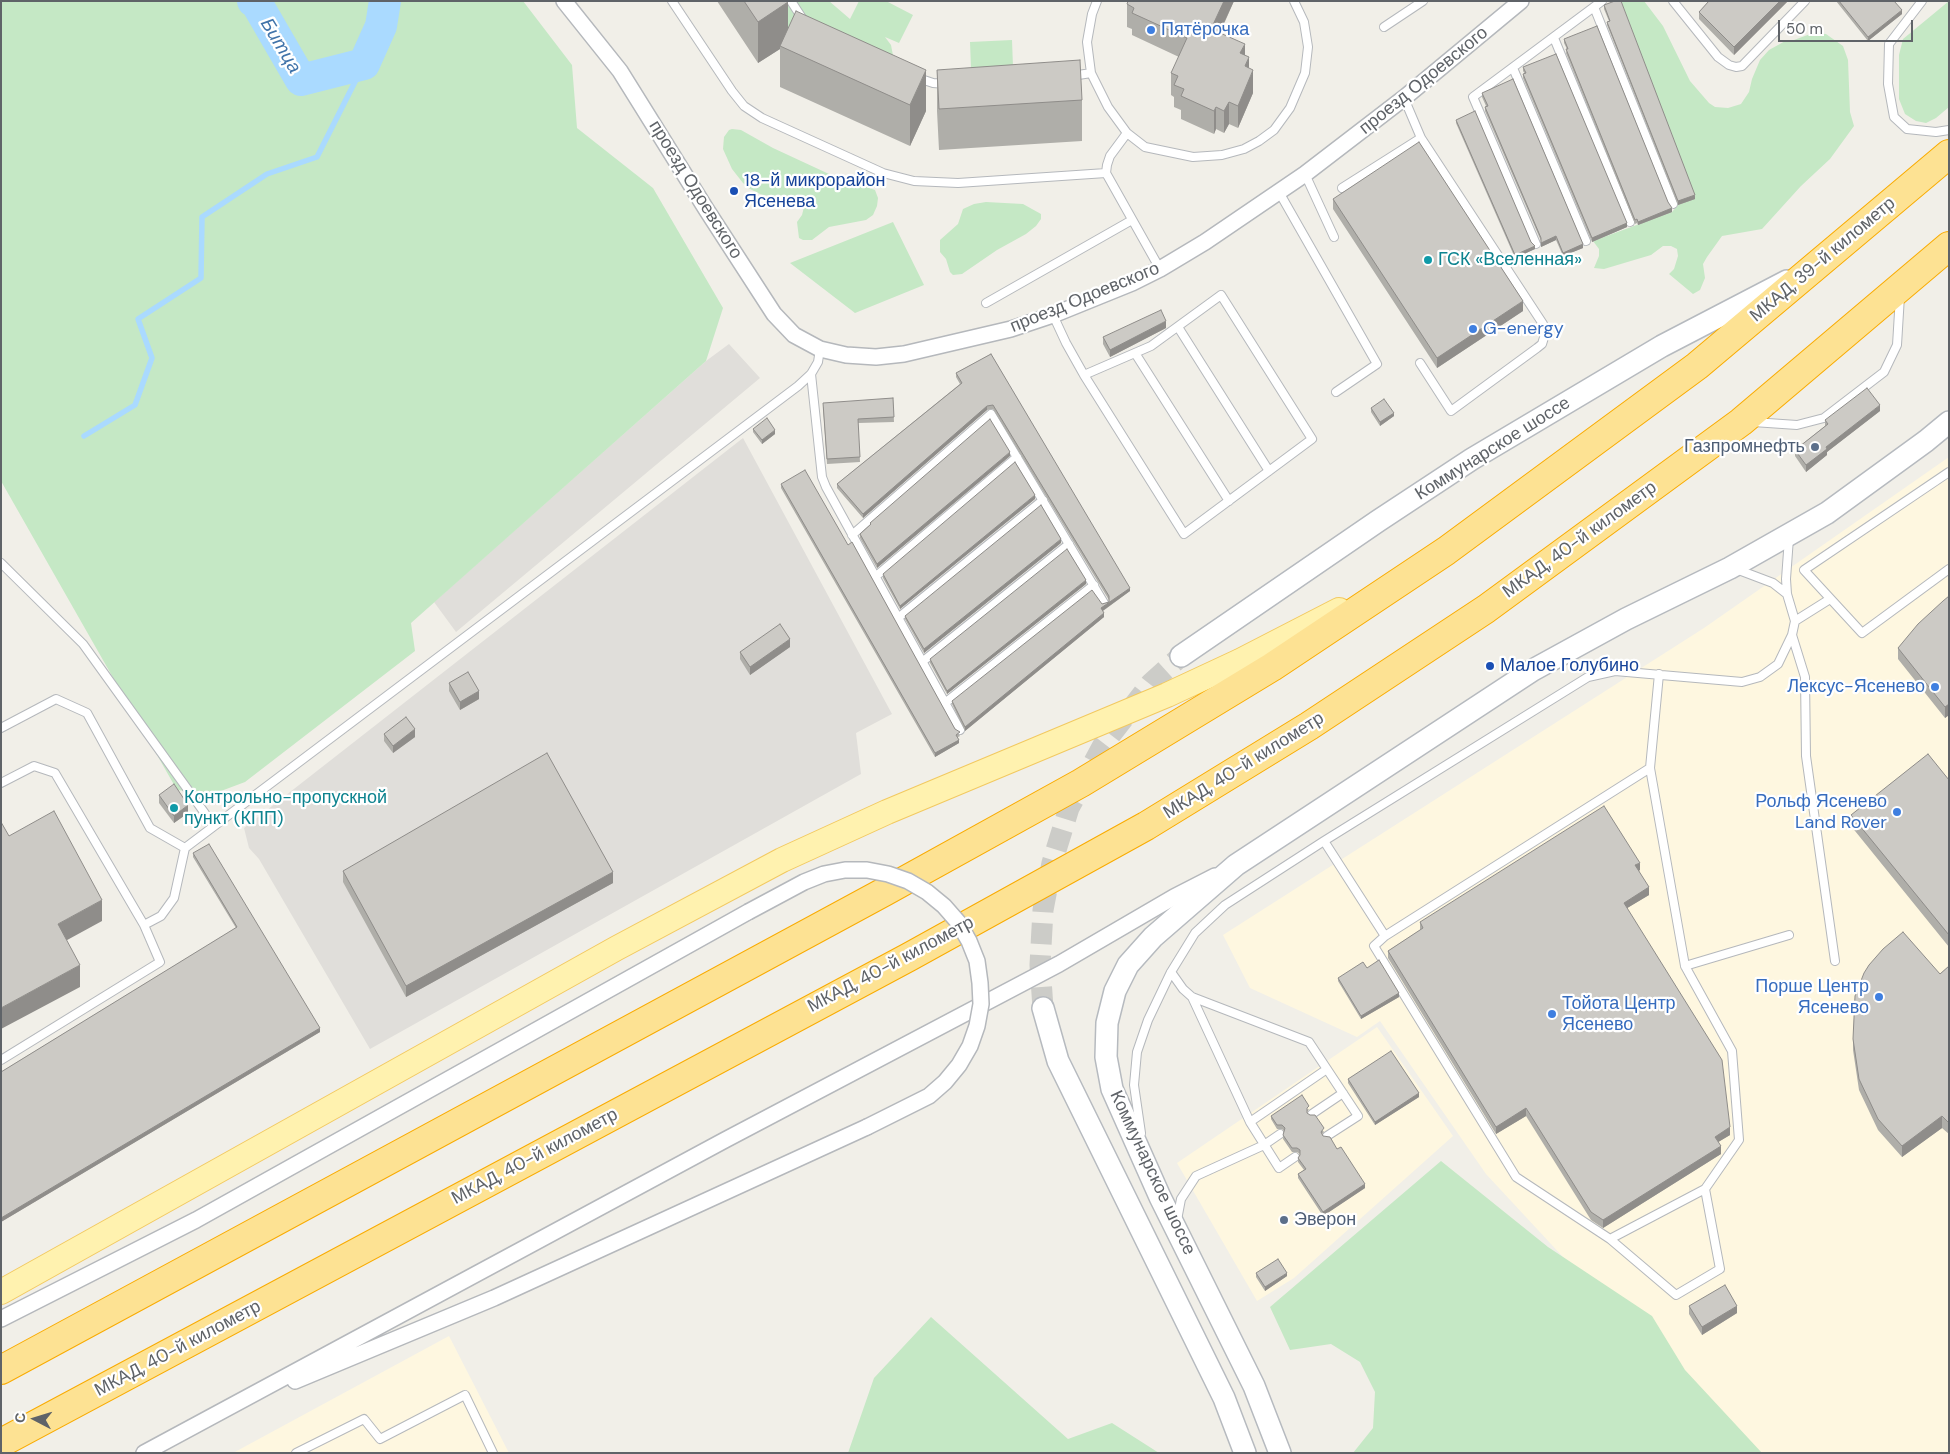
<!DOCTYPE html>
<meta charset="utf-8">
<style>
body{margin:0}
#map{position:relative;width:1950px;height:1454px;overflow:hidden;background:#f1efe8;font-family:"DM Sans",sans-serif}
canvas{display:block}
.frame{position:absolute;inset:0;border:2px solid #5f6368;pointer-events:none}
.north{position:absolute;left:10px;top:1394px;width:50px;height:50px;-webkit-text-stroke:4px #fff;paint-order:stroke;rotate:275deg;font-size:14px;font-weight:700;line-height:20px;text-align:center;color:#5f6368}
.north::after{content:'';display:block;margin:auto;width:18px;height:22px;background:#5f6368;clip-path:polygon(50% 0,100% 100%,50% 72%,0 100%)}
.scale{position:absolute;left:1778px;top:20px;width:135px;height:22px;box-sizing:border-box;border:2px solid #5f6368;border-top:0;padding-left:6px;font-size:15px;line-height:18px;white-space:nowrap;color:#5f6368;-webkit-text-stroke:4px #fff;paint-order:stroke}
</style>
<div id="map">
<canvas width="1950" height="1454"></canvas>
<div class="frame"></div>
<div class="north">С</div>
<div class="scale">50 m</div>
</div>
<script>
const g = document.querySelector('canvas').getContext('2d');
g.lineJoin = 'round';
function paint(path, color) { g.fillStyle = color; g.fill(path, 'evenodd'); }
const toPath = rows => new Path2D(rows.map(r => 'M' + r).join(''));
function strokePath(path, color, width, dash) { g.strokeStyle = color; g.lineWidth = width; g.lineCap = dash ? 'butt' : 'round'; g.setLineDash(dash || []); g.stroke(path); }
function label(font, color, halo, rows, align = 'center') {
  g.font = font + ' "DM Sans",sans-serif'; g.lineWidth = 4.5; g.setLineDash([]); g.textBaseline = 'middle'; g.strokeStyle = halo; g.fillStyle = color; for (const [text, x, y, turn = 0] of rows) {
    g.save(); g.translate(x, y); g.rotate((+turn || 0) * Math.PI / 180); g.textAlign = isNaN(turn) ? turn : align; if (halo) g.strokeText(text, 0, 0); g.fillText(text, 0, 0); g.restore();
  }
}
paint(toPath([
 [1949,457,1949,1453,1745,1453,1486,1174,1380,1021,1357,1037,1250,988,1223,935,1704,628],
 [1377,1027,1453,1136,1294,1278,1257,1301,1177,1163],
 [449,1336,509,1453,233,1453]
]), '#fef7e0');
paint(toPath([
 [729,344,760,378,456,632,434,602,706,361],
 [743,438,892,714,856,733,861,774,370,1049,259,859,249,848,244,828]
]), '#e0deda');
paint(toPath([
 [1,1,523,1,572,65,577,128,653,188,723,308,706,361,411,623,415,651,245,782,213,794,177,790,1,481],
 [760,1,829,1,850,19,859,1,886,1,913,15,899,43,885,37,891,45,896,71,924,99,926,111,796,52],
 [1621,1,1644,1,1663,26,1690,81,1709,103,1715,107,1728,108,1741,104,1749,92,1752,79,1760,60,1769,50,1787,40,1794,40,1813,33,1826,34,1843,46,1848,60,1850,112,1854,126,1830,159,1801,186,1762,229,1722,236,1707,257,1703,264,1705,278,1700,290,1693,294,1669,274,1674,269,1678,256,1677,249,1671,246,1663,246,1651,255,1604,269,1594,268,1599,256,1599,249,1593,241,1672,212,1678,205,1695,198],
 [1949,1,1949,107,1936,118,1926,123,1916,121,1905,114,1899,99,1899,55,1903,39],
 [1012,40,1013,67,971,68,970,42],
 [732,129,741,130,773,148,829,174,875,190,878,198,877,206,873,215,866,220,829,227,812,240,803,240,799,238,797,222,802,215,805,203,799,198,762,195,750,189,743,183,732,169,723,149,724,137,729,130],
 [986,202,1023,204,1041,214,1041,219,1036,226,1026,234,997,250,962,274,953,275,950,272,946,259,940,252,940,240,958,224,963,209,974,204],
 [893,222,924,285,855,313,790,263],
 [1441,1161,1548,1247,1652,1316,1685,1370,1762,1453,1353,1453,1373,1428,1375,1392,1360,1362,1331,1344,1290,1350,1270,1307],
 [931,1317,1068,1439,1112,1423,1159,1453,848,1453,874,1378]
]), '#c5e8c5');
strokePath(toPath([
 [84,436,135,405,152,358,138,319,201,278,202,217,267,174,317,157,364,64]
]), '#aadaff', 5.5);
strokePath(toPath([
 [253,1,257,4,301,80,364,64,381,26,385,1]
]), '#aadaff', 32);
strokePath(toPath([
 [1043,1008,1040,965,1043,910,1052,863,1069,808,1103,745,1151,683,1181,656]
]), '#ccccc8', 21, [21, 11]);
const lane = toPath([
 [672,1,732,91,744,106,762,118,883,173,914,181,958,183,1106,173],
 [791,1,802,18],
 [1673,1,1718,57,1729,65,1736,67,1742,66,1805,1],
 [1922,1,1889,44,1888,84,1894,117,1907,129,1936,132,1949,130],
 [1594,7,1673,204],
 [1384,27,1423,1],
 [1554,38,1630,222],
 [1513,68,1586,241],
 [1091,73,1087,42,1092,14,1097,1],
 [1072,76,1091,73,1108,107,1127,133,1110,156,1107,165,1106,173,1160,269],
 [918,78,933,83,945,84],
 [1404,98,1421,138,1543,324,1546,331,1542,344,1537,348,1451,411,1420,363],
 [1127,133,1145,147,1193,157,1222,155,1244,149,1259,141,1274,130,1290,108,1305,73,1308,47,1304,22,1294,1],
 [1305,174,1334,237],
 [1342,188,1421,138],
 [1279,192,1377,364,1336,392],
 [1536,244,1473,97,1602,1],
 [986,303,1132,220],
 [1053,315,1066,343,1084,375,1184,534,1312,439,1221,295,1151,346,1084,375],
 [1178,327,1269,471],
 [1135,353,1229,501],
 [811,374,822,477,826,487,960,730],
 [1753,422,1797,425,1824,418,1884,372,1897,345,1900,296],
 [1949,472,1804,570,1862,633,1949,569],
 [852,535,991,414,1104,603],
 [1,563,83,644,214,826],
 [1736,569,1773,583,1787,594],
 [875,577,1017,457],
 [898,618,1043,500],
 [1795,621,1830,599],
 [1792,635,1805,677,1806,756,1835,961],
 [922,662,1069,544],
 [1659,674,1650,768,1685,966,1789,935],
 [945,703,1094,585],
 [1,728,56,699,87,713,150,828,185,848,798,386,811,374,818,362,820,349],
 [1,783,34,766,55,773,144,925,160,962,1,1060],
 [1324,841,1385,936,1650,768],
 [144,925,161,916,174,898,185,848],
 [1385,936,1374,946,1516,1177,1610,1239,1705,1189,1739,1140,1732,1051,1685,966],
 [1171,972,1183,989,1192,997,1309,1042,1358,1116,1327,1136],
 [1192,997,1250,1122,1327,1069],
 [1312,1114,1343,1093],
 [1250,1122,1279,1168,1295,1157],
 [1141,1133,1134,1085,1137,1052,1148,1020,1171,972,1195,933,1225,905,1324,841,1588,677,1615,671,1742,682,1760,677,1778,664,1792,635,1795,621,1787,594,1786,579,1789,538],
 [1177,1220,1181,1199,1196,1176,1264,1145,1280,1134],
 [1610,1239,1676,1295,1720,1269,1705,1189],
 [296,1453,364,1419,380,1439,465,1395,493,1453]
]);
const street = toPath([
 [564,1,620,71,706,209,774,314,794,335,820,349,846,355,876,357,904,354,1011,329,1053,315,1132,283,1160,269,1205,242,1305,174,1404,98,1521,1],
 [1,1319,196,1220,748,912],
 [295,1381,494,1298,867,1127],
 [144,1453,725,1140,1059,964,1174,897,1215,876]
]);
const secondary = toPath([
 [1181,656,1378,521,1472,459,1662,346,1787,281],
 [1043,1008,1058,1061,1224,1398,1245,1453],
 [1280,1453,1254,1386,1160,1197,1112,1089,1106,1057,1107,1023,1115,991,1128,965,1153,937,1236,865,1533,670,1626,619,1730,568,1827,513,1926,441,1949,422]
]);
const primary = toPath([
 [1,1292,617,948,782,860,887,812,1167,695,1240,661,1339,610]
]);
const highway = toPath([
 [1,1370,884,892,1081,783,1272,667,1446,551,1697,366,1949,154],
 [1,1443,909,957,1146,826,1309,726,1486,609,1741,422,1949,246]
]);
strokePath(lane, '#b5b8bc', 10);
strokePath(street, '#b5b8bc', 18);
strokePath(secondary, '#b6babf', 24);
strokePath(primary, '#f2c960', 26);
strokePath(highway, '#f9ab00', 30);
strokePath(lane, '#fff', 8);
strokePath(street, '#fff', 15);
strokePath(secondary, '#fff', 21);
strokePath(primary, '#fff2af', 24);
strokePath(highway, '#fde293', 28);
const streetBridge = toPath([
 [748,912,804,882,824,874,845,870,867,870,888,874,908,881,927,892,944,906,958,922,969,941,977,961,980,983,981,1004,977,1026,970,1046,959,1065,945,1082,929,1096,867,1127]
]);
strokePath(streetBridge, '#b5b8bc', 18, []);
strokePath(streetBridge, '#fff', 15);
paint(toPath([
 [717,1,787,1,788,28,926,111,910,146,780,87,780,49,758,63],
 [1128,1,1234,1,1220,33,1245,55,1249,68,1253,93,1238,128,1229,124,1224,133,1216,129,1214,134,1181,119,1181,110,1174,107,1174,97,1171,95,1171,73,1179,57,1132,35,1132,29,1127,27,1127,4],
 [1709,1,1788,1,1734,55,1699,19,1699,12],
 [1836,1,1894,1,1902,14,1868,41],
 [1604,5,1695,199,1678,205,1607,25,1607,22,1609,21,1604,9],
 [1564,39,1672,212,1638,225,1637,223,1635,224,1566,53,1567,49,1564,43],
 [1523,67,1627,227,1592,242,1523,78,1523,74,1525,74,1523,71],
 [937,70,1082,100,1082,141,939,150,937,111],
 [1482,93,1583,248,1563,256,1556,240,1541,247,1541,241,1485,111,1485,107,1486,106,1482,97],
 [1456,120,1531,242,1535,249,1515,258,1456,123],
 [1333,199,1523,311,1437,368,1333,209],
 [1166,328,1110,357,1103,344,1103,337],
 [991,354,1130,591,1103,611,1104,617,965,731,952,704,952,701,1102,604,1109,602,1109,600,993,409,987,410,863,518,837,488,837,484,960,384,956,377,956,373],
 [893,398,894,422,858,423,860,462,827,464,823,407],
 [1371,408,1394,416,1380,426,1371,412],
 [1880,411,1827,452,1827,455,1806,472,1795,456,1795,450,1825,426,1825,420],
 [753,429,775,434,762,444,753,432],
 [1010,456,877,568,860,538,860,534,870,525,870,523],
 [781,484,960,736,958,737,959,743,935,757,781,488],
 [1035,499,900,609,883,578,883,574],
 [1061,543,924,653,905,619,905,616],
 [1086,584,947,694,930,663,930,659],
 [1949,596,1949,715,1945,718,1898,659,1898,648],
 [790,647,750,675,740,659,740,652],
 [449,683,479,699,460,710,449,691],
 [384,734,415,737,393,753,384,741],
 [1949,780,1949,947,1851,826,1851,815],
 [159,795,188,813,174,823,159,803],
 [193,853,320,1032,1,1222,1,1072,236,928,193,857],
 [1640,870,1639,871,1649,895,1627,908,1730,1135,1718,1142,1721,1154,1603,1228,1591,1220,1526,1116,1496,1134,1388,958,1388,951,1420,930,1420,922],
 [343,871,613,883,406,997,343,882],
 [1949,966,1949,1134,1942,1128,1902,1157,1878,1130,1859,1090,1853,1050,1853,1039,1940,974],
 [1338,978,1399,997,1361,1019,1338,981],
 [1348,1079,1419,1097,1375,1125,1348,1083],
 [1309,1109,1307,1112,1307,1113,1324,1132,1322,1134,1323,1136,1337,1149,1365,1188,1323,1216,1298,1178,1298,1174,1304,1170,1298,1162,1298,1158,1300,1154,1297,1152,1292,1152,1283,1139,1284,1131,1282,1129,1277,1129,1271,1119,1271,1116],
 [1256,1273,1287,1276,1265,1291,1256,1277],
 [1689,1306,1737,1313,1702,1335,1689,1314]
]), '#afaea9');
paint(toPath([
 [1224,1,1234,1,1211,51,1211,29],
 [1780,1,1788,1,1734,55,1734,47],
 [788,2,788,44,780,46,780,49,758,63,758,22],
 [1902,10,1902,14,1868,41,1868,37],
 [1245,44,1245,67,1240,53],
 [1249,57,1249,80,1245,66],
 [926,70,926,111,910,146,910,105],
 [1253,70,1253,93,1238,128,1238,106],
 [1229,102,1229,124,1224,133,1224,111],
 [1216,107,1216,129,1214,134,1214,111],
 [1695,195,1695,199,1678,205,1678,201],
 [1672,208,1672,212,1638,225,1638,222],
 [1627,223,1627,227,1592,242,1592,238],
 [1556,236,1556,240,1541,247,1541,243],
 [1583,244,1583,248,1563,256,1563,253],
 [1535,246,1535,249,1515,258,1515,255],
 [1523,301,1523,311,1437,368,1437,358],
 [1166,321,1166,328,1110,357,1110,350],
 [1880,405,1880,411,1827,452,1827,455,1806,472,1806,465,1826,447],
 [987,406,987,410,863,518,863,514],
 [1394,413,1394,416,1380,426,1380,422],
 [775,430,775,434,762,444,762,440],
 [1010,452,1010,456,877,568,877,564],
 [1035,495,1035,499,900,609,900,606],
 [1061,539,1061,543,924,653,924,649],
 [1086,580,1086,584,947,694,947,691],
 [1130,588,1130,591,1101,612,1101,608],
 [1104,613,1104,617,965,731,965,727],
 [790,639,790,647,750,675,750,667],
 [479,691,479,699,460,710,460,702],
 [1949,704,1949,715,1945,718,1945,707],
 [415,729,415,737,393,753,393,746],
 [959,740,959,743,935,757,935,753],
 [188,805,188,813,174,823,174,816],
 [1640,863,1640,870,1635,873,1635,865],
 [613,872,613,883,406,997,406,986],
 [1649,887,1649,895,1624,910,1624,903],
 [102,900,102,921,58,945,58,924],
 [80,965,80,987,1,1029,1,1008],
 [1399,993,1399,997,1361,1019,1361,1016],
 [320,1028,320,1032,1,1222,1,1218],
 [1419,1093,1419,1097,1375,1125,1375,1122],
 [1526,1108,1526,1116,1496,1134,1496,1127],
 [1942,1116,1942,1128,1902,1157,1902,1146],
 [1730,1127,1730,1135,1715,1144,1715,1137],
 [1721,1146,1721,1154,1603,1228,1603,1220],
 [1365,1184,1365,1188,1323,1216,1323,1212],
 [1287,1273,1287,1276,1265,1291,1265,1287],
 [1737,1306,1737,1313,1702,1335,1702,1327]
]), '#8f8d8a');
const building = toPath([
 [744,1,787,1,788,2,758,22,744,1],
 [1128,1,1224,1,1211,29,1245,44,1240,53,1249,57,1245,66,1253,70,1238,106,1229,102,1224,111,1216,107,1214,111,1181,96,1184,89,1174,85,1178,76,1171,73,1187,38,1132,13,1134,8,1127,4,1128,1],
 [1615,1,1621,1,1695,195,1678,201,1607,22,1610,21,1604,5,1615,1],
 [1709,1,1780,1,1734,47,1699,12,1709,1],
 [1839,1,1894,1,1902,10,1868,37,1839,1],
 [796,11,926,70,910,105,780,46,796,11],
 [1597,26,1668,202,1672,208,1638,222,1637,219,1635,220,1566,49,1568,49,1564,39,1597,26],
 [1556,54,1627,223,1592,238,1523,74,1526,73,1523,67,1556,54],
 [1080,60,1082,100,939,109,937,70,1080,60],
 [1513,79,1583,244,1563,253,1556,236,1541,243,1541,238,1485,107,1488,106,1482,93,1513,79],
 [1475,111,1531,242,1535,246,1515,255,1456,120,1475,111],
 [1419,142,1523,301,1437,358,1333,199,1419,142],
 [1161,310,1166,321,1110,350,1103,337,1161,310],
 [991,354,1130,588,1101,608,1104,613,965,727,952,701,1092,590,1102,604,1109,602,1109,596,993,405,987,406,863,514,837,484,962,383,956,373,991,354],
 [1867,388,1880,405,1826,447,1827,449,1806,465,1795,450,1828,424,1825,420,1867,388],
 [893,398,894,417,858,419,860,457,827,459,823,403,893,398],
 [1384,399,1394,413,1380,422,1371,408,1384,399],
 [767,418,775,430,762,440,753,429,767,418],
 [990,419,1010,452,877,564,860,534,871,524,870,523,990,419],
 [1015,462,1035,495,900,606,883,574,1015,462],
 [805,470,848,545,852,542,955,729,960,732,956,735,959,740,935,753,781,484,805,470],
 [1041,505,1061,539,924,649,905,616,1041,505],
 [1067,549,1086,580,947,691,930,659,1067,549],
 [1949,596,1949,704,1945,707,1898,648,1918,624,1943,601,1949,596],
 [780,624,790,639,750,667,740,652,780,624],
 [468,672,479,691,460,702,449,683,468,672],
 [406,717,415,729,393,746,384,734,406,717],
 [547,753,613,872,406,986,343,871,547,753],
 [1928,754,1949,780,1949,935,1851,815,1928,754],
 [174,784,188,805,174,816,159,795,174,784],
 [1604,806,1640,863,1635,865,1649,887,1624,903,1722,1060,1730,1127,1715,1137,1721,1146,1603,1220,1591,1212,1526,1108,1496,1127,1388,951,1423,928,1420,922,1604,806],
 [54,811,102,900,58,924,80,965,1,1008,1,822,9,836,54,811],
 [209,844,320,1028,1,1218,1,1072,237,927,193,853,209,844],
 [1903,932,1940,974,1949,966,1949,1123,1942,1116,1902,1146,1878,1119,1859,1079,1853,1039,1855,996,1864,973,1869,965,1883,949,1903,932],
 [1379,960,1399,993,1361,1016,1338,978,1363,962,1367,968,1379,960],
 [1391,1051,1419,1093,1375,1122,1348,1079,1391,1051],
 [1302,1095,1309,1106,1307,1108,1307,1113,1310,1115,1315,1115,1324,1128,1321,1132,1323,1136,1330,1137,1337,1149,1341,1147,1365,1184,1323,1212,1298,1174,1306,1169,1298,1158,1300,1155,1300,1150,1297,1148,1292,1148,1283,1135,1285,1128,1282,1125,1277,1125,1271,1116,1302,1095],
 [1278,1259,1287,1273,1265,1287,1256,1273,1278,1259],
 [1725,1285,1737,1306,1702,1327,1689,1306,1725,1285]
]);
paint(building, '#cccac5');
strokePath(building, '#8f8d8a', 1);
for (const [x, y, r, color] of [
 [1151,30,5,"#3f7fe0"],
 [734,191,5,"#1a4fb4"],
 [1428,260,5,"#0f9aa8"],
 [1473,329,5,"#3f7fe0"],
 [1815,447,5,"#5c6f8a"],
 [1490,666,5,"#1a4fb4"],
 [1935,687,5,"#3f7fe0"],
 [174,808,5,"#0f9aa8"],
 [1897,812,5,"#3f7fe0"],
 [1879,997,5,"#3f7fe0"],
 [1552,1014,5,"#3f7fe0"],
 [1284,1220,5,"#5c6f8a"]
]) { const dot = new Path2D(); dot.arc(x, y, r, 0, 2 * Math.PI); g.fillStyle = color; g.fill(dot); strokePath(dot, '#fff', 2); }
label('18px', '#366cbe', '#fff', [
 ["Пятёрочка",1161,30],
 ["G-energy",1483,329],
 ["Лексус-Ясенево",1925,687,"right"],
 ["Рольф Ясенево",1887,802,"right"],
 ["Land Rover",1887,823,"right"],
 ["Порше Центр",1869,987,"right"],
 ["Ясенево",1869,1008,"right"],
 ["Тойота Центр",1562,1004],
 ["Ясенево",1562,1025]
], 'left');
label('18px', '#5f6368', '#fff', [
 ["проезд Одоевского",1424,81,-39],
 ["проезд Одоевского",695,190,58],
 ["МКАД, 39-й километр",1823,260,-40],
 ["проезд Одоевского",1085,298,-22],
 ["Коммунарское шоссе",1493,449,-32],
 ["МКАД, 40-й километр",1580,540,-36],
 ["МКАД, 40-й километр",1244,766,-32],
 ["МКАД, 40-й километр",891,965,-28],
 ["МКАД, 40-й километр",535,1157,-28],
 ["Коммунарское шоссе",1152,1173,65],
 ["МКАД, 40-й километр",178,1349,-28]
]);
label('18px', '#164399', '#fff', [
 ["18-й микрорайон",744,181],
 ["Ясенева",744,202],
 ["Малое Голубино",1500,666]
], 'left');
label('18px', '#0d838f', '#fff', [
 ["ГСК «Вселенная»",1438,260],
 ["Контрольно-пропускной",184,798],
 ["пункт (КПП)",184,819]
], 'left');
label('18px', '#4e5e75', '#fff', [
 ["Газпромнефть",1805,447],
 ["Эверон",1294,1220,"left"]
], 'right');
label('italic 19px', '#4174aa', '#fff', [
 ["Битца",280,46,59]
]);
</script>
